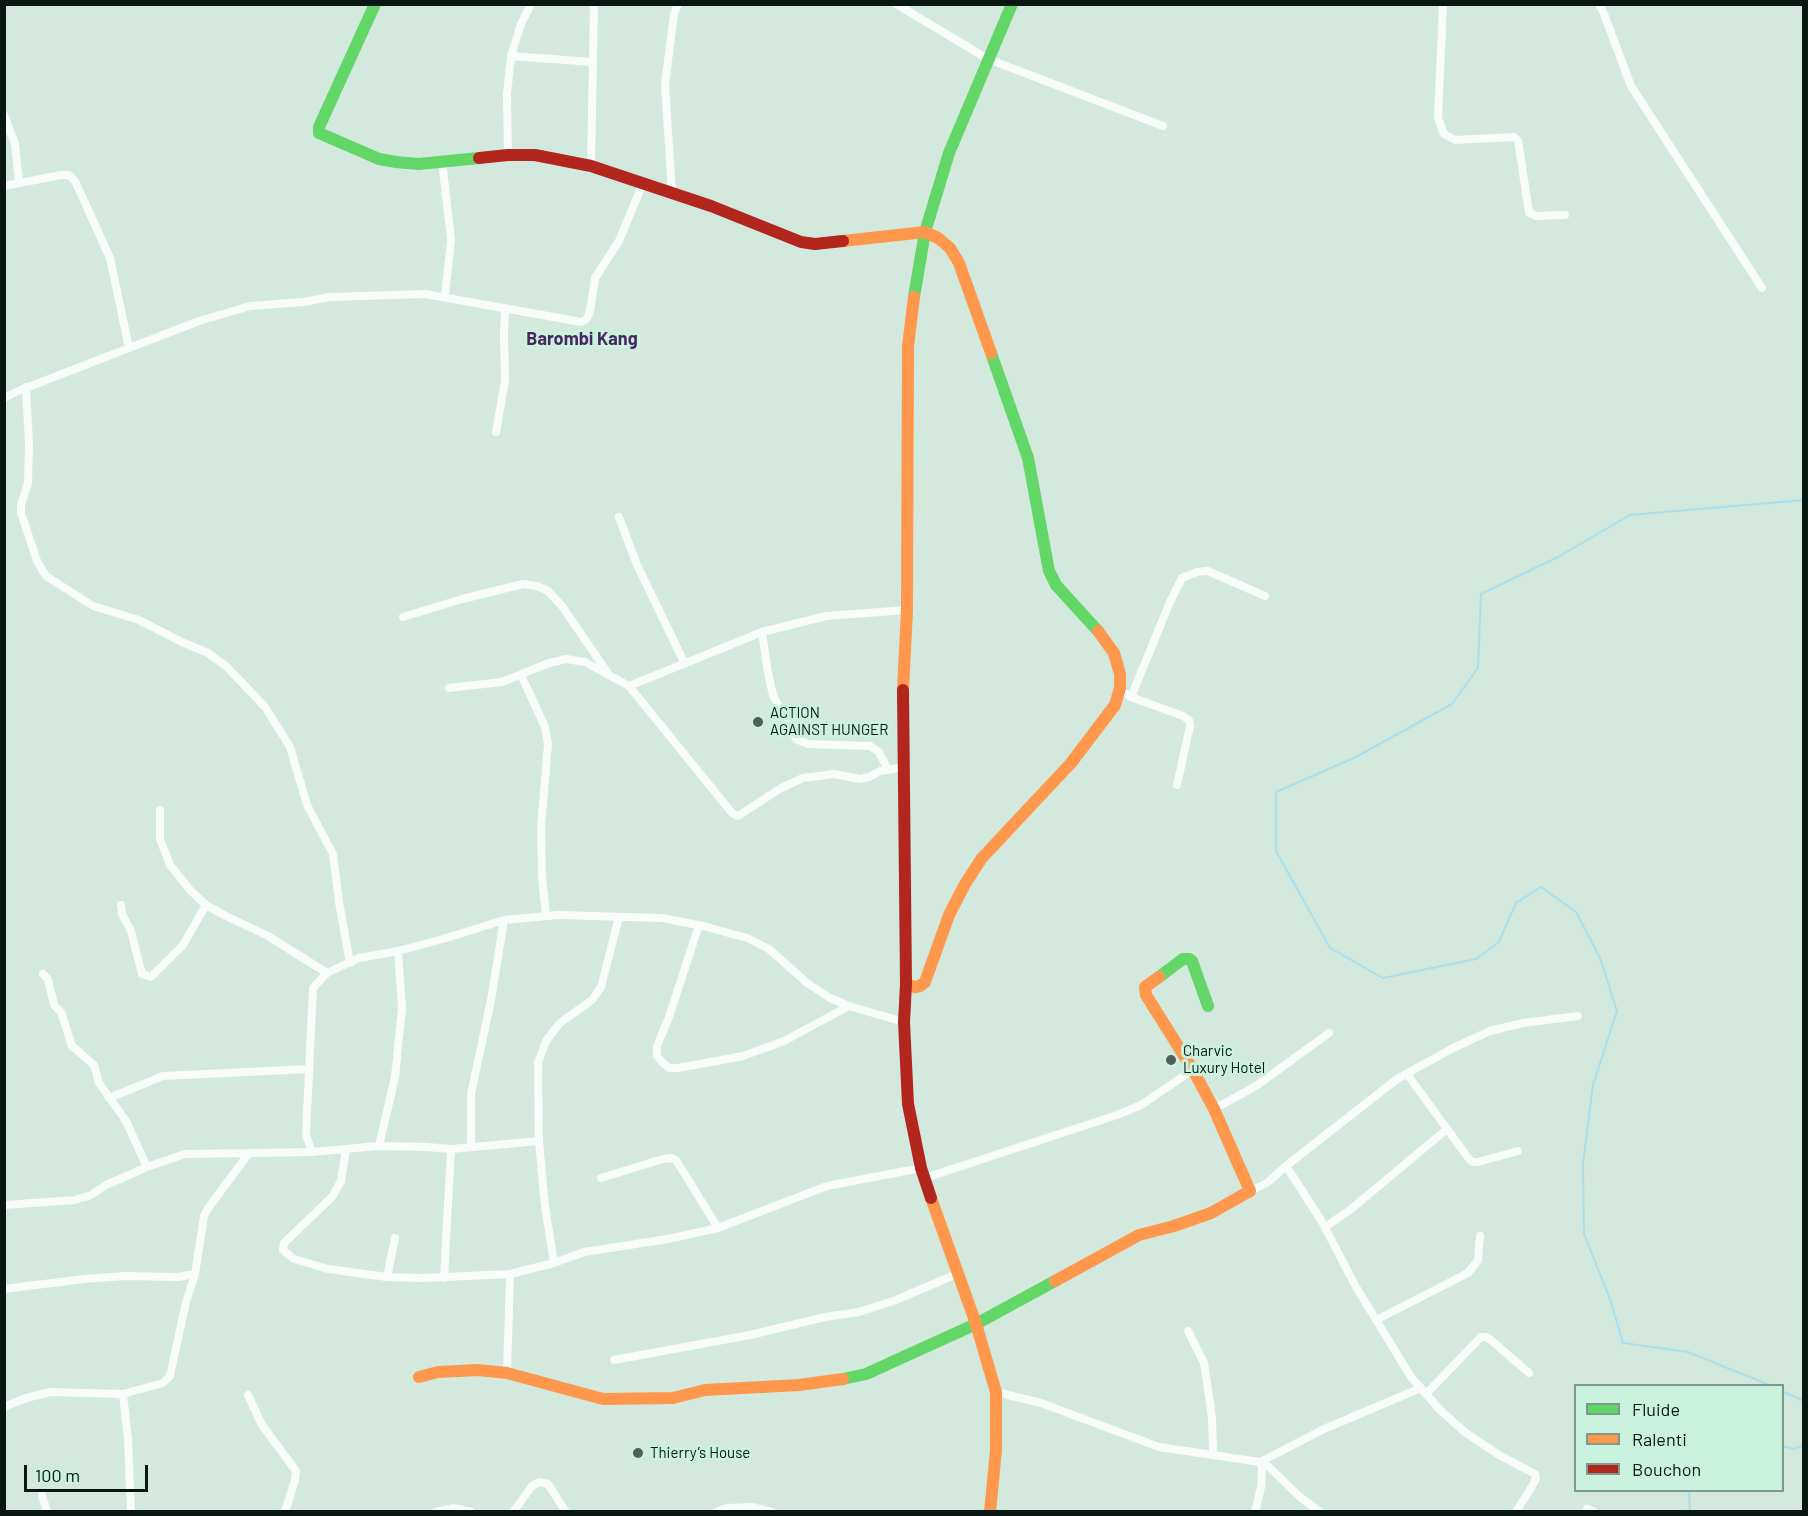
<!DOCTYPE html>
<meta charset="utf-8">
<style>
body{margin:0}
#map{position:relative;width:1808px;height:1516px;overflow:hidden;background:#d3e9de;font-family:Barlow,sans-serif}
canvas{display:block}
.frame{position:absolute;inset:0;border:6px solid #081711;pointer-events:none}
.legend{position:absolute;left:1574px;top:1384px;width:210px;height:108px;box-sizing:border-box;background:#caf2df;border:2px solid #7c9a8d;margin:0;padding:8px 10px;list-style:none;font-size:18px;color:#081711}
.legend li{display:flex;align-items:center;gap:12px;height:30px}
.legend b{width:30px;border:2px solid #7c9a8d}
.scale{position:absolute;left:24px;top:1465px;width:124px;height:27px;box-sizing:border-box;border:3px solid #081711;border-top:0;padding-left:8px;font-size:18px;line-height:21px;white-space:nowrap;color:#081711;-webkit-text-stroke:4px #caf2df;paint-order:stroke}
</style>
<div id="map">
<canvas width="1808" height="1516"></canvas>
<div class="frame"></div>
<ul class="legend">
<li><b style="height:8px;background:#63d668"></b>Fluide</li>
<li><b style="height:8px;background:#ff974d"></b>Ralenti</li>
<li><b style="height:8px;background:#b3261e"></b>Bouchon</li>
</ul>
<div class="scale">100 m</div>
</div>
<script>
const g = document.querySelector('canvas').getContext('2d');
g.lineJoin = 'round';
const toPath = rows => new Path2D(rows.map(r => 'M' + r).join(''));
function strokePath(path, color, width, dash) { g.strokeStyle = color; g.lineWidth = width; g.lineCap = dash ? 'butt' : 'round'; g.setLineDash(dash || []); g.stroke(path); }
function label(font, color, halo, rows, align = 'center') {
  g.font = font + ' Barlow,sans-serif'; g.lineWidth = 6; g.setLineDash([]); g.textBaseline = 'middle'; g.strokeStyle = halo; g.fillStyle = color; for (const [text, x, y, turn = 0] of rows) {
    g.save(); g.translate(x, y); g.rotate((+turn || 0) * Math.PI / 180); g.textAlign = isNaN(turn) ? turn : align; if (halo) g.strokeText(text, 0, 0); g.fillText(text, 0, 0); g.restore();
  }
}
strokePath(toPath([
 [1772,1386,1688,1352,1623,1343,1610,1299,1584,1234,1583,1163,1593,1085,1617,1011,1600,958,1576,912,1541,887,1516,903,1499,942,1476,959,1383,978,1330,948,1276,851,1276,792,1356,757,1452,704,1478,668,1481,594,1558,557,1630,515,1804,500],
 [1782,1391,1804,1401],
 [1782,1446,1794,1449,1804,1445],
 [1689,1490,1690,1512]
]), '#aae0ed', 2);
strokePath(toPath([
 [896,4,988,59,1163,126],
 [1443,4,1438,118,1444,134,1455,140,1514,137,1518,140,1529,213,1536,216,1565,215],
 [1599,4,1604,14,1631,86,1762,288],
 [511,56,592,62],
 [4,115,15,144,19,182],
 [508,155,507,94,511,56,521,24,531,4],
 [442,161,451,240,445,296],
 [591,166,594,4],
 [4,186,61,175,69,175,75,181,110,258,129,348],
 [672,193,665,84,674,14,678,4],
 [26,387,29,444,28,483,21,505,21,513,37,561,46,576,93,606,139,620,182,642,208,653,227,667,265,707,290,747,307,805,333,854,339,902,350,963],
 [4,398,18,391,199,321,250,306,303,302,330,297,425,294,581,322,587,319,590,311,595,278,619,241,643,183],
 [496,432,505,381,504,335,505,308],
 [619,517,637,565,685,664],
 [403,617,462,599,523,584,537,586,548,591,562,606,607,672],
 [762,632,768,673,773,695,796,739,808,744,870,746,879,752,888,770],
 [521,675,545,727,548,744,541,827,542,876,546,916],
 [629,686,732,813,738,816,781,788,803,778,834,774,860,779,869,777,880,771,904,767],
 [449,688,502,682,549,663,566,659,585,662,629,686,762,632,826,616,907,610],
 [1127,694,1131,697,1183,716,1189,720,1190,726,1177,785],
 [1131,697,1170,602,1182,578,1197,572,1208,571,1265,596],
 [160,810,160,839,170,865,190,890,206,905,224,915,268,936,327,973],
 [121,905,122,914,131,931,142,974,151,977,183,945,206,905],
 [699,925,669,1017,657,1046,657,1056,663,1063,669,1068,678,1068,743,1056,784,1041,849,1006],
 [43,974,48,979,54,1005,61,1012,72,1046,94,1065,99,1083,126,1121,147,1167],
 [1407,1074,1469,1159,1473,1162,1478,1162,1518,1151],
 [109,1098,163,1076,309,1069],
 [1214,1109,1256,1086,1329,1033],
 [379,1146,395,1077,402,1008,398,951],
 [471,1147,471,1094,491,1000,504,920],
 [346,1149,341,1181,332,1197,284,1243,283,1250,294,1259,328,1269,387,1277,422,1278,510,1274,554,1263,584,1252,668,1239,718,1228,827,1186,921,1168],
 [451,1149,539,1141],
 [1286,1166,1397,1079,1453,1048,1490,1031,1523,1023,1578,1016],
 [601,1178,663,1159,671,1158,676,1160,718,1228],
 [925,1178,1117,1115,1141,1105,1193,1070],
 [1250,1191,1267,1183,1286,1166,1321,1220,1356,1287,1411,1377,1440,1410,1466,1433,1499,1455,1535,1474,1536,1478,1534,1483,1516,1512],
 [5,1205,75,1200,91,1195,106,1185,147,1167,185,1154,312,1152],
 [1325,1227,1350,1210,1447,1129],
 [554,1263,545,1206,539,1141,538,1063,546,1041,560,1023,592,1000,601,987,619,917],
 [387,1277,395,1238],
 [444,1278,451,1149,426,1147,379,1146,312,1152,306,1135,313,988,327,973,359,958,398,951,443,939,504,920,558,915,662,918,703,926,747,938,769,949,807,983,830,998,849,1006,904,1022],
 [4,1289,84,1279,124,1276,178,1277,195,1274],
 [1376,1320,1468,1273,1478,1260,1480,1236],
 [1188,1331,1204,1363,1212,1417,1213,1455],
 [614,1360,750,1335,825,1317,859,1312,896,1300,959,1273],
 [507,1373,510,1274],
 [996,1392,1041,1403,1159,1447,1260,1462,1268,1466,1300,1497,1320,1512],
 [123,1394,128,1439,131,1512],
 [1426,1394,1481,1337,1486,1337,1491,1340,1529,1373],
 [248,1395,262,1425,296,1471,295,1480,285,1512],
 [4,1407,26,1398,50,1392,123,1394,163,1383,170,1376,186,1302,195,1274,204,1216,209,1207,249,1153],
 [42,1495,47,1512],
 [1587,1509,1594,1512],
 [436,1512,453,1508,471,1512],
 [513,1512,532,1486,539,1482,548,1484,566,1512],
 [716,1512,727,1508,753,1507,772,1512],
 [1255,1512,1261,1487,1262,1469,1260,1462,1324,1429,1421,1388]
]), '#f8fcfa', 8);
strokePath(toPath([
 [375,4,319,127,319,133,379,159,396,162,419,164,479,158],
 [914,297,925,232,949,153,1012,4],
 [991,353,1028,458,1049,571,1056,585,1098,631],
 [1159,977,1183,959,1189,959,1192,961,1208,1006],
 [843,1379,866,1374,976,1324,1055,1281]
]), '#63d668', 12);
strokePath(toPath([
 [843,241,925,232,938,238,950,248,959,263,991,353],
 [903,690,907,610,908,346,914,297],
 [906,984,915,987,920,986,925,982,949,915,965,884,982,858,1071,763,1115,705,1120,688,1120,674,1114,653,1098,631],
 [931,1198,976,1324,996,1392,996,1450,990,1512],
 [1055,1281,1139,1235,1174,1226,1211,1213,1250,1191,1214,1109,1193,1070,1146,995,1145,987,1159,977],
 [419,1377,438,1372,478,1370,507,1373,603,1399,673,1398,705,1390,799,1385,843,1379]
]), '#ff974d', 12);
strokePath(toPath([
 [479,158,508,155,535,155,591,166,711,206,801,242,815,244,843,241],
 [903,690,906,984,904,1022,908,1104,921,1168,931,1198]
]), '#b3261e', 12);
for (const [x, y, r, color] of [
 [758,722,6,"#4f6059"],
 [1171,1060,6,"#4f6059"],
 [638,1453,6,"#4f6059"]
]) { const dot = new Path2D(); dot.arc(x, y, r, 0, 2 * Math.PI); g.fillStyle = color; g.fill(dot); strokePath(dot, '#caf2df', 2); }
label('15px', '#081711', '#caf2df', [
 ["ACTION",770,713],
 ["AGAINST HUNGER",770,730],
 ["Charvic",1183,1051],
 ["Luxury Hotel",1183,1068],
 ["Thierry’s House",650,1453]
], 'left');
label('bold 18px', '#482860', '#caf2df', [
 ["Barombi Kang",582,339]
]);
</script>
